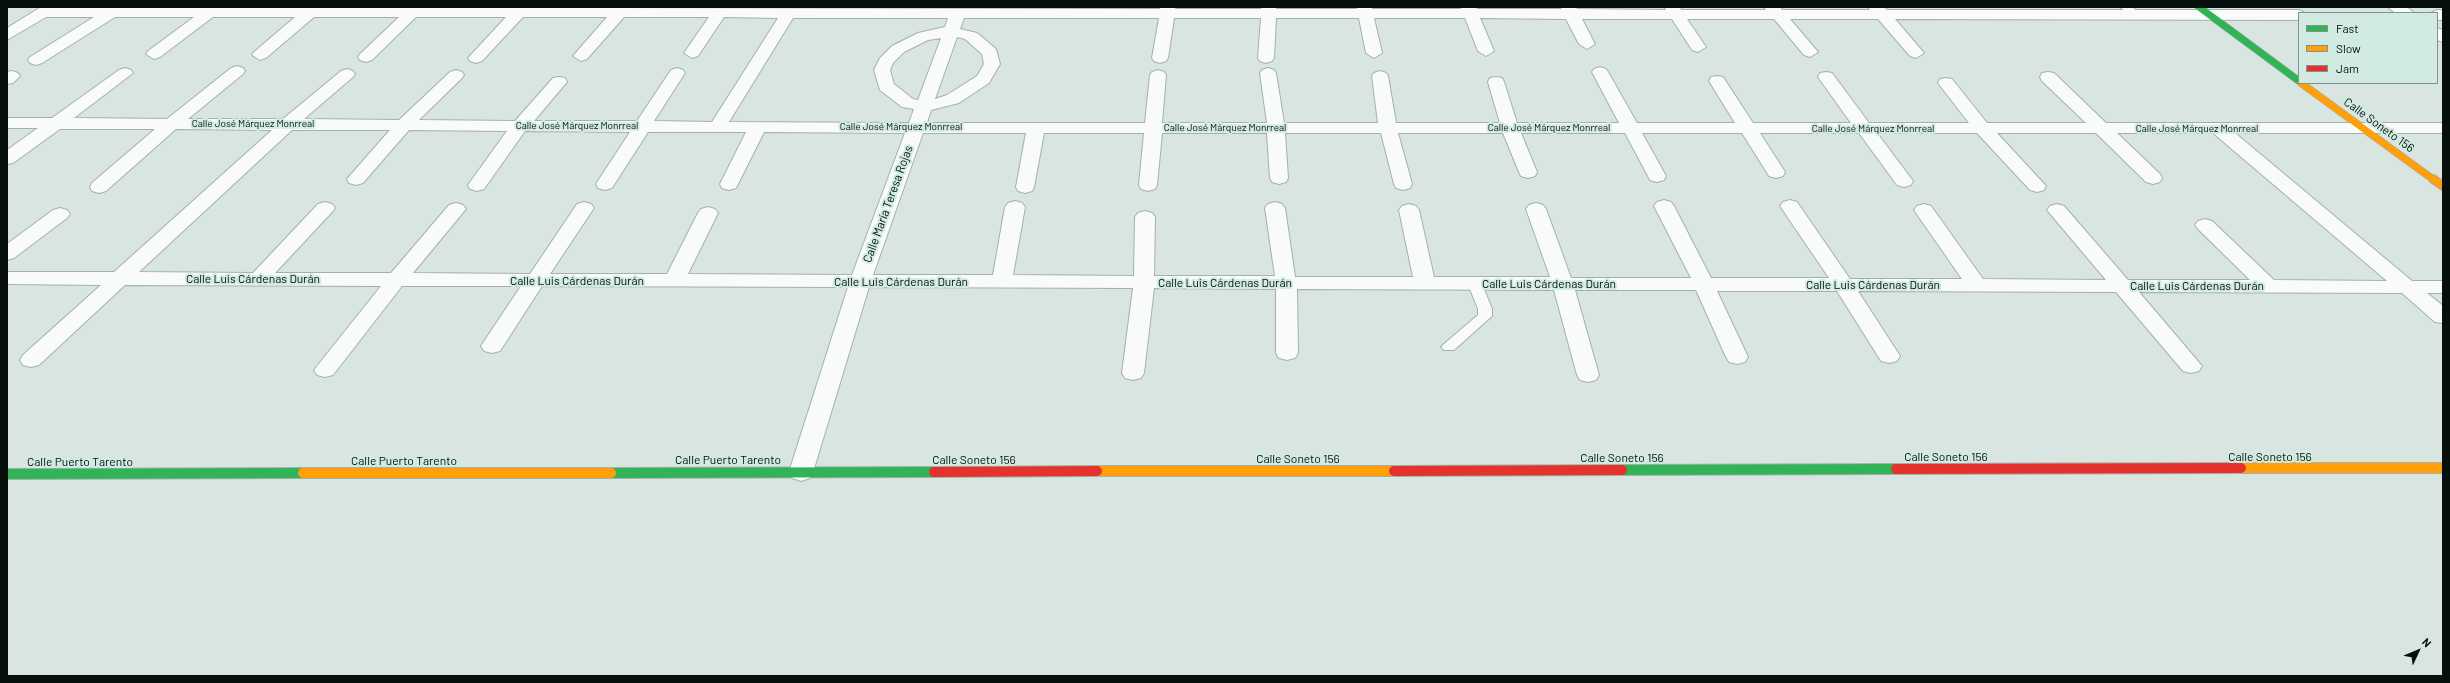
<!DOCTYPE html>
<meta charset="utf-8">
<style>
body{margin:0}
#map{position:relative;width:2450px;height:683px;overflow:hidden;background:#d8e5e1;font-family:Barlow,sans-serif}
canvas{display:block}
.frame{position:absolute;inset:0;border:8px solid #070f0d;pointer-events:none}
.legend{position:absolute;left:2298px;top:12px;width:140px;height:72px;box-sizing:border-box;background:#d2ebe2;border:1px solid #81938d;margin:0;padding:5px 7px;list-style:none;font-size:12px;color:#070f0d}
.legend li{display:flex;align-items:center;gap:8px;height:20px}
.legend b{width:20px;border:1px solid #81938d}
.north{position:absolute;left:2398px;top:631px;width:40px;height:40px;-webkit-text-stroke:3px #d2ebe2;paint-order:stroke;rotate:46deg;font-size:11px;font-weight:700;line-height:16px;text-align:center;color:#070f0d}
.north::after{content:'';display:block;margin:auto;width:14px;height:18px;background:#070f0d;clip-path:polygon(50% 0,100% 100%,50% 72%,0 100%)}
</style>
<div id="map">
<canvas width="2450" height="683"></canvas>
<div class="frame"></div>
<ul class="legend">
<li><b style="height:5px;background:#30b455"></b>Fast</li>
<li><b style="height:5px;background:#ff9f0a"></b>Slow</li>
<li><b style="height:5px;background:#e5322d"></b>Jam</li>
</ul>
<div class="north">N</div>
</div>
<script>
const g = document.querySelector('canvas').getContext('2d');
g.lineJoin = 'round';
const toPath = rows => new Path2D(rows.map(r => 'M' + r).join(''));
function strokePath(path, color, width, dash) { g.strokeStyle = color; g.lineWidth = width; g.lineCap = dash ? 'butt' : 'round'; g.setLineDash(dash || []); g.stroke(path); }
function paint(path, color) { g.fillStyle = color; g.fill(path, 'evenodd'); }
function label(font, color, halo, rows, align = 'center') {
  g.font = font + ' Barlow,sans-serif'; g.lineWidth = 4; g.setLineDash([]); g.textBaseline = 'middle'; g.strokeStyle = halo; g.fillStyle = color; for (const [text, x, y, turn = 0] of rows) {
    g.save(); g.translate(x, y); g.rotate((+turn || 0) * Math.PI / 180); g.textAlign = isNaN(turn) ? turn : align; if (halo) g.strokeText(text, 0, 0); g.fillText(text, 0, 0); g.restore();
  }
}
const lane = toPath([
 [2120,7,2132,7,2140,14,2139,16,2131,16,2120,7],
 [1475,280,1482,284,1492,309,1492,316,1454,350,1444,350,1441,347,1444,344,1478,315,1478,309,1468,284,1475,280]
]);
const street = toPath([
 [41,7,1160,9,1160,7,1176,7,1175,9,1261,9,1261,7,1277,7,1276,9,1357,9,1356,7,1372,7,1372,9,1461,9,1460,7,1476,7,1477,9,1562,9,1560,7,1576,7,1577,9,1666,10,1664,7,1680,7,1681,10,1766,10,1764,7,1780,7,1782,10,1870,10,1868,7,1884,7,1887,10,2299,10,2305,13,2299,13,2299,20,1895,19,1924,53,1916,58,1910,56,1878,19,1790,19,1818,52,1810,57,1804,55,1774,19,1687,19,1706,47,1698,52,1692,50,1672,19,1582,19,1595,44,1587,49,1579,44,1566,19,1480,18,1494,51,1486,56,1478,51,1465,18,1374,18,1382,53,1374,58,1366,53,1359,18,1276,18,1274,58,1272,61,1266,63,1260,61,1258,58,1261,18,1174,18,1168,58,1166,61,1160,63,1154,61,1152,58,1159,18,964,18,960,29,977,33,996,49,1000,64,989,83,959,103,931,110,927,123,1145,123,1150,75,1152,72,1158,70,1164,72,1166,75,1162,123,1267,123,1260,73,1262,70,1268,68,1274,70,1276,73,1284,123,1378,123,1372,76,1374,73,1380,71,1386,73,1388,76,1396,123,1500,123,1488,82,1490,78,1496,77,1502,78,1504,82,1517,123,1619,123,1592,72,1594,69,1600,67,1606,69,1608,72,1637,123,1735,123,1709,81,1711,77,1717,76,1723,77,1753,123,1851,123,1818,77,1820,73,1826,72,1832,73,1869,123,1969,123,1938,83,1940,79,1946,78,1952,79,1987,123,2086,123,2042,81,2040,77,2042,73,2048,72,2054,73,2106,123,2443,123,2443,133,2235,133,2412,281,2443,281,2443,293,2427,293,2443,306,2443,323,2435,322,2402,293,2139,292,2202,366,2199,371,2191,373,2183,371,2116,292,1858,291,1900,356,1897,361,1889,363,1881,361,1837,291,1717,291,1748,357,1745,362,1737,364,1729,362,1726,357,1696,290,1575,290,1599,375,1596,380,1588,382,1580,380,1577,375,1554,290,1297,289,1298,353,1295,358,1287,360,1279,358,1276,353,1276,289,1154,288,1144,373,1141,378,1133,380,1125,378,1122,373,1133,288,869,287,813,472,810,478,801,481,792,478,789,472,848,287,542,286,500,351,492,353,484,351,481,346,521,286,402,286,333,375,325,377,317,375,314,370,381,286,125,285,39,365,31,367,23,365,20,360,23,355,101,285,7,284,7,272,114,272,272,130,176,129,106,191,99,193,92,191,90,187,92,183,155,129,60,129,13,163,7,164,7,150,38,128,7,128,7,118,52,118,119,70,125,68,131,70,133,73,74,118,167,119,231,68,237,66,243,68,245,71,243,74,188,119,283,119,341,71,347,69,353,71,355,74,353,77,304,119,399,120,450,72,456,70,462,72,464,75,462,78,419,120,515,121,553,78,559,77,565,78,567,82,534,121,637,121,671,70,677,68,683,70,685,73,654,121,712,122,778,18,724,17,698,56,692,58,684,53,709,17,624,17,587,59,581,61,573,56,607,17,523,17,482,61,476,63,470,61,468,58,506,17,416,17,372,60,366,62,360,60,358,57,360,54,399,17,314,17,266,58,260,60,252,55,254,52,295,17,213,17,160,57,154,59,146,54,148,51,194,17,115,17,42,63,36,65,30,63,28,60,30,57,94,17,46,17,7,40,7,28,41,7],
 [793,18,948,18,945,27,918,33,892,46,880,58,874,70,880,90,902,107,914,109,909,123,729,122,793,18],
 [957,37,965,39,982,54,984,64,977,76,947,95,935,99,957,37],
 [941,38,918,100,913,99,894,84,890,70,893,63,904,52,928,40,941,38],
 [292,130,390,130,347,179,349,183,356,185,363,183,409,130,507,131,468,185,470,189,477,191,484,189,525,131,630,132,596,184,598,188,605,190,612,188,648,132,746,132,720,184,722,188,729,190,736,188,764,132,905,133,852,275,688,274,718,213,715,209,708,207,701,209,698,213,667,274,550,274,594,208,591,204,584,202,577,204,530,274,413,273,466,209,463,205,456,203,449,205,391,273,275,273,332,212,335,208,332,204,325,202,318,204,253,273,139,272,292,130],
 [923,133,1026,133,1016,187,1018,191,1025,193,1032,191,1034,187,1044,133,1144,133,1139,185,1141,189,1148,191,1155,189,1157,185,1162,133,1267,133,1270,178,1272,182,1279,184,1286,182,1288,178,1285,133,1381,133,1394,184,1396,188,1403,190,1410,188,1412,184,1398,133,1503,133,1519,172,1521,176,1528,178,1535,176,1537,172,1521,133,1625,133,1648,176,1650,180,1657,182,1664,180,1666,176,1642,133,1742,133,1769,176,1776,178,1783,176,1785,172,1760,133,1859,133,1897,185,1904,187,1911,185,1913,181,1877,133,1977,133,2030,190,2037,192,2044,190,2046,186,1997,133,2096,133,2146,182,2153,184,2160,182,2162,178,2160,174,2117,133,2213,133,2387,281,2274,280,2212,221,2205,219,2198,221,2195,225,2198,229,2250,280,2128,280,2064,206,2057,204,2050,206,2047,210,2106,280,1983,279,1931,206,1924,204,1917,206,1914,210,1962,279,1850,279,1797,202,1790,200,1783,202,1780,206,1829,278,1711,278,1674,206,1671,202,1664,200,1657,202,1654,206,1691,278,1571,278,1546,209,1543,205,1536,203,1529,205,1526,209,1550,277,1434,277,1419,210,1416,206,1409,204,1402,206,1399,210,1413,277,1295,277,1285,208,1282,204,1275,202,1268,204,1265,208,1275,276,1154,276,1155,217,1152,213,1145,211,1138,213,1135,217,1134,276,1013,275,1025,207,1022,203,1015,201,1008,203,1005,207,993,275,873,275,923,133],
 [2388,7,2407,7,2414,13,2395,13,2388,7],
 [2437,10,2443,10,2443,20,2437,20,2437,13,2431,13,2437,10],
 [2437,28,2443,30,2443,42,2437,40,2437,28],
 [12,71,18,73,20,76,13,83,7,84,7,72,12,71],
 [60,208,67,210,70,214,67,218,14,258,7,260,7,244,53,210,60,208]
]);
const fastFar1 = toPath([
 [2199,7,2299,81]
]);
const fast = toPath([
 [1622,470,1896,469],
 [611,473,934,472],
 [7,474,303,473]
]);
const slowFar2 = toPath([
 [2301,83,2434,180]
]);
const slowFar1 = toPath([
 [2433,179,2443,186]
]);
const slow = toPath([
 [2241,468,2443,468],
 [1097,471,1394,471],
 [303,473,611,473]
]);
const jam = toPath([
 [1896,469,2241,468],
 [1394,471,1622,470],
 [934,472,1097,471]
]);
strokePath(lane, '#a5b0ac', 2);
strokePath(street, '#a5b0ac', 2);
strokePath(fastFar1, '#a5b0ac', 8);
strokePath(fast, '#a5b0ac', 12);
strokePath(slowFar2, '#a5b0ac', 8);
strokePath(slowFar1, '#a5b0ac', 10);
strokePath(slow, '#a5b0ac', 12);
strokePath(jam, '#a5b0ac', 12);
paint(lane, '#f9fbfa');
paint(street, '#f9fbfa');
strokePath(fastFar1, '#30b455', 7);
strokePath(fast, '#30b455', 10);
strokePath(slowFar2, '#ff9f0a', 7);
strokePath(slowFar1, '#ff9f0a', 8);
strokePath(slow, '#ff9f0a', 10);
strokePath(jam, '#e5322d', 10);
label('10px', '#070f0d', '#d2ebe2', [
 ["Calle José Márquez Monrreal",253,124],
 ["Calle José Márquez Monrreal",577,126],
 ["Calle José Márquez Monrreal",901,127],
 ["Calle José Márquez Monrreal",1225,128],
 ["Calle José Márquez Monrreal",1549,128],
 ["Calle José Márquez Monrreal",1873,129],
 ["Calle José Márquez Monrreal",2197,129]
]);
label('12px', '#070f0d', '#d2ebe2', [
 ["Calle Soneto 156",2379,125,36],
 ["Calle María Teresa Rojas",888,204,-70],
 ["Calle Luis Cárdenas Durán",253,279],
 ["Calle Luis Cárdenas Durán",577,281],
 ["Calle Luis Cárdenas Durán",901,282],
 ["Calle Luis Cárdenas Durán",1225,283],
 ["Calle Luis Cárdenas Durán",1549,284],
 ["Calle Luis Cárdenas Durán",1873,285],
 ["Calle Luis Cárdenas Durán",2197,286],
 ["Calle Soneto 156",1946,457],
 ["Calle Soneto 156",2270,457],
 ["Calle Soneto 156",1622,458],
 ["Calle Soneto 156",1298,459],
 ["Calle Puerto Tarento",728,460],
 ["Calle Soneto 156",974,460],
 ["Calle Puerto Tarento",404,461],
 ["Calle Puerto Tarento",80,462]
]);
</script>
